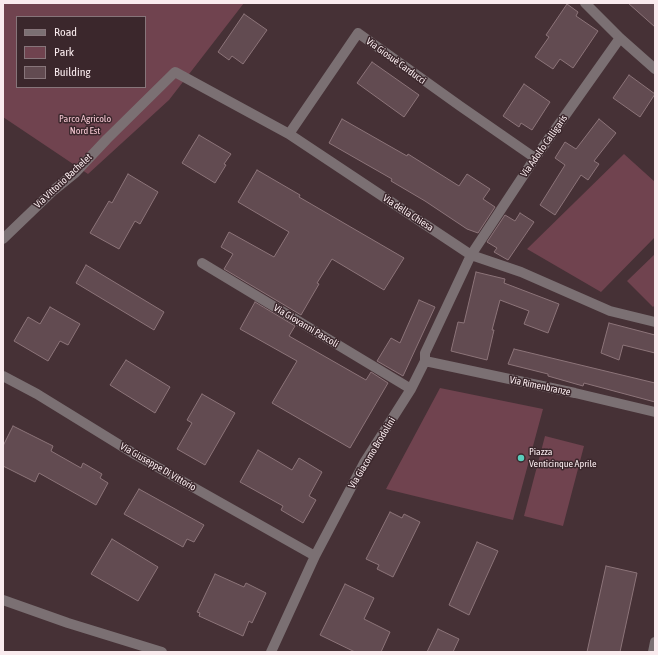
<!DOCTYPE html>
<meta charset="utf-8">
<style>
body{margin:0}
#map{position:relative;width:658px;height:655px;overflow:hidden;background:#463136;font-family:"Asap Condensed",sans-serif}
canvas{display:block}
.frame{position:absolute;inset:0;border:4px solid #f9ebee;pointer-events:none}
.legend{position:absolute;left:16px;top:16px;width:130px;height:72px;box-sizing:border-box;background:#3b272c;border:1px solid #87757a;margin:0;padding:5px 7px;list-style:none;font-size:12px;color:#f9ebee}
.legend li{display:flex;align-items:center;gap:8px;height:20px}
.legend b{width:20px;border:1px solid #87757a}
</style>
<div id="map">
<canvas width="658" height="655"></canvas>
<div class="frame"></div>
<ul class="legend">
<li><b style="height:5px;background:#7b7073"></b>Road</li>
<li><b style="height:11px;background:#70434f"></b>Park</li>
<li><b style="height:11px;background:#624b51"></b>Building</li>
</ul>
</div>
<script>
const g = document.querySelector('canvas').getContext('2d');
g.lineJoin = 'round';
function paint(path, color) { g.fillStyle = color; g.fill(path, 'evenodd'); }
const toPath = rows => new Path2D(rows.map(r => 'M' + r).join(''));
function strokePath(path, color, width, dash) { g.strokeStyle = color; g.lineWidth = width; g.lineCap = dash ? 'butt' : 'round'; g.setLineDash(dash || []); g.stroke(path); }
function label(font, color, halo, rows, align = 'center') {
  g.font = font + ' "Asap Condensed",sans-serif'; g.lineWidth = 3; g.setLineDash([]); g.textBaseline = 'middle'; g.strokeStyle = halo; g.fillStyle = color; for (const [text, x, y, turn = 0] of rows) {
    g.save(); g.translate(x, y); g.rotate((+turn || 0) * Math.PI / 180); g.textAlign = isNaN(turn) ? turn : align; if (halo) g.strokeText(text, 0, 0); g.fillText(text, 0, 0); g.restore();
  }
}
paint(toPath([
 [3,3,244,3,169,100,88,174,3,117],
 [17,17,145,17,145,87,17,87],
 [624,154,655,182,655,237,601,292,527,249],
 [655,254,655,305,653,307,627,281],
 [440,388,543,409,513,520,386,489],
 [545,436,584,446,563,526,524,516]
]), '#70434f');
const building = toPath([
 [628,3,655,3,655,27,628,3],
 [567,4,578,12,576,16,598,31,573,68,560,59,553,69,535,57,549,37,546,35,567,4],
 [244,14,267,30,243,64,232,56,229,60,218,52,244,14],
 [372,62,419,95,404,117,357,83,372,62],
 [629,75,655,94,640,117,613,98,629,75],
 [524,84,550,102,532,130,521,123,519,127,503,116,524,84],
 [342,119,407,156,408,154,459,186,467,174,490,189,483,199,495,207,478,233,467,229,425,201,391,181,392,179,329,143,342,119],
 [599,119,616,133,594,161,599,164,588,180,581,175,555,215,540,205,565,165,555,158,565,142,576,149,599,119],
 [199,135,231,154,224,164,226,165,215,183,182,163,199,135],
 [257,170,300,195,299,197,404,258,384,290,332,259,317,283,319,284,301,315,224,269,233,254,221,247,229,232,274,257,289,232,238,202,257,170],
 [128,174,158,192,140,224,135,221,119,249,90,233,109,201,112,203,128,174],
 [520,213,534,222,508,260,494,252,497,248,487,242,505,215,515,221,520,213],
 [86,265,164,312,154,330,76,283,86,265],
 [476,272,505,279,504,283,559,304,548,333,524,324,529,311,500,300,492,330,494,330,487,360,451,351,458,322,464,323,476,272],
 [419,300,435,307,403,376,377,361,391,338,400,343,419,300],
 [255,302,295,326,289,336,366,380,371,372,388,383,350,448,272,403,297,361,240,329,255,302],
 [50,307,80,324,68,345,60,341,48,361,14,341,28,317,40,324,50,307],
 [609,323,655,335,655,353,623,345,619,360,601,353,609,323],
 [514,349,655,383,655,402,584,383,583,386,548,376,548,374,508,364,514,349],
 [126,360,170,387,155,413,110,385,126,360],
 [202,394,235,413,205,465,177,449,192,423,187,420,202,394],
 [13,426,53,446,51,451,81,468,83,463,102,474,100,478,108,483,96,505,39,473,35,482,3,466,3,446,13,426],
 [258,450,292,470,299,458,322,472,309,496,316,500,303,523,281,510,283,506,240,482,258,450],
 [139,489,204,525,194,542,187,539,183,547,124,514,139,489],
 [390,512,402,518,404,514,420,522,393,577,377,569,379,565,366,559,390,512],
 [112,539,158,567,138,601,91,574,112,539],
 [477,542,498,551,469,615,449,605,477,542],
 [606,566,637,573,620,652,587,652,606,566],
 [215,574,244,587,246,583,266,593,252,623,249,621,243,636,199,616,200,613,197,612,215,574],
 [345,584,374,598,364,619,390,632,381,652,355,652,320,635,345,584],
 [438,629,459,639,453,652,427,652,438,629]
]);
paint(building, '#624b51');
strokePath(building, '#8c7479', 1);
strokePath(toPath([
 [585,3,620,38,655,69],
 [289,134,358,33,460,106,535,158],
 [3,239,54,190,75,173,107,139,175,72,289,134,471,255,521,272,610,311,655,322],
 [202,263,411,389],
 [425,361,575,393,655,412],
 [3,376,37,394,136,455,315,556],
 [3,600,68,623,162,652],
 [271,652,315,556,364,463,411,389,425,361,425,353,471,255,535,158,620,38],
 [653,652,655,642]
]), '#7b7073', 10);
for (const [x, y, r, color] of [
 [521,458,4,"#5acebd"]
]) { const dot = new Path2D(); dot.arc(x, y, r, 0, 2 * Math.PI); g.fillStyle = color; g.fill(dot); strokePath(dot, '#3b272c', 1.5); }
label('10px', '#f9ebee', '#3b272c', [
 ["Via Giosuè Carducci",396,61,36],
 ["Via Adolfo Calligaris",544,146,-55],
 ["Via Vittorio Bachelet",63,181,-43],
 ["Via della Chiesa",408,213,33],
 ["Via Giovanni Pascoli",306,326,31],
 ["Via Rimenbranze",540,386,12],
 ["Via Giacomo Brodolini",372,453,-59],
 ["Via Giuseppe Di Vittorio",158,467,30]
]);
label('10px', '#f3c5d0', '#3b272c', [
 ["Parco Agricolo",85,119],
 ["Nord Est",85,131]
]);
label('10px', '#f9ebee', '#3b272c', [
 ["Piazza",529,452],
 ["Venticinque Aprile",529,464]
], 'left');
</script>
